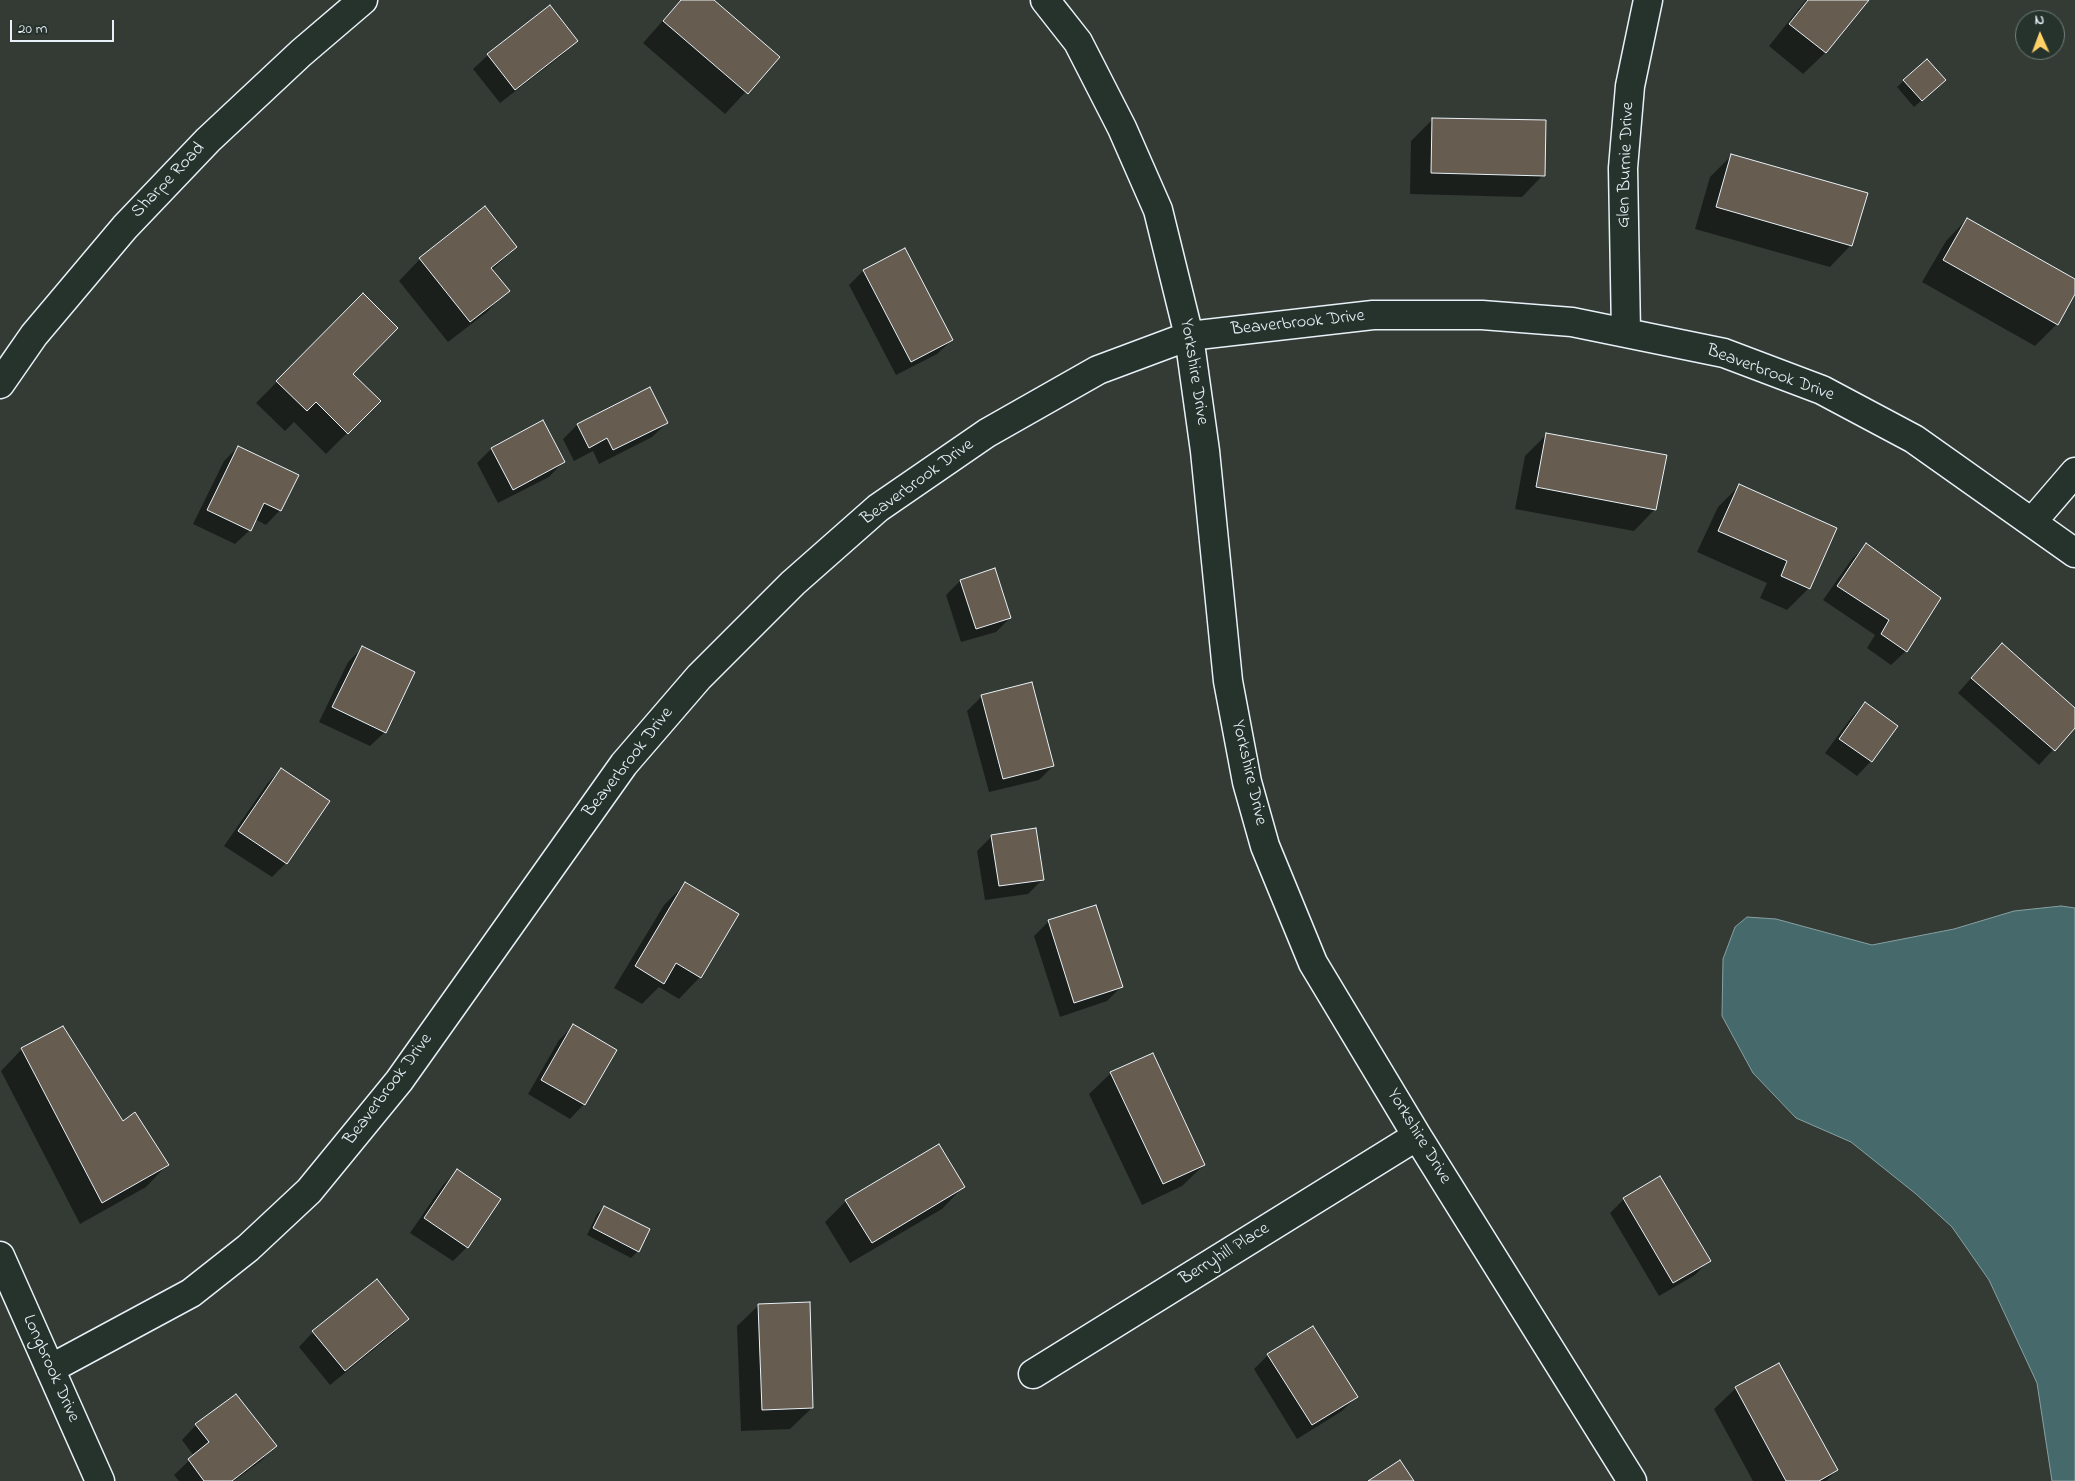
<!DOCTYPE html>
<style>
body{margin:0}
#map{position:relative;width:2075px;height:1481px;overflow:hidden;background:#333b34;font-family:"Indie Flower",sans-serif}
canvas{display:block}
.north{position:absolute;left:2015px;top:10px;width:50px;height:50px;box-sizing:border-box;background:#26332d;border:1px solid #747f7e;border-radius:50%;rotate:358deg;font-size:14px;font-weight:700;line-height:20px;text-align:center;color:#e8f1f8}
.north::after{content:'';display:block;margin:auto;width:18px;height:22px;background:#ffd166;clip-path:polygon(50% 0,100% 100%,50% 72%,0 100%)}
.scale{position:absolute;left:10px;top:20px;width:104px;height:22px;box-sizing:border-box;border:2px solid #e8f1f8;border-top:0;padding-left:6px;font-size:15px;line-height:18px;white-space:nowrap;color:#e8f1f8;-webkit-text-stroke:4px #26332d;paint-order:stroke}
</style>
<div id="map">
<canvas width="2075" height="1481"></canvas>
<div class="north">N</div>
<div class="scale">20 m</div>
</div>
<script>
const g = document.querySelector('canvas').getContext('2d');
g.lineJoin = 'round';
function paint(path, color) { g.fillStyle = color; g.fill(path, 'evenodd'); }
const toPath = rows => new Path2D(rows.map(r => 'M' + r).join(''));
function strokePath(path, color, width, dash) { g.strokeStyle = color; g.lineWidth = width; g.lineCap = dash ? 'butt' : 'round'; g.setLineDash(dash || []); g.stroke(path); }
function label(font, color, halo, rows, align = 'center') {
  g.font = font + ' "Indie Flower",sans-serif'; g.lineWidth = 4; g.setLineDash([]); g.textBaseline = 'middle'; g.strokeStyle = halo; g.fillStyle = color; for (const [text, x, y, turn = 0] of rows) {
    g.save(); g.translate(x, y); g.rotate((+turn || 0) * Math.PI / 180); g.textAlign = isNaN(turn) ? turn : align; if (halo) g.strokeText(text, 0, 0); g.fillText(text, 0, 0); g.restore();
  }
}
const water = toPath([
 [2061,906,2075,908,2075,1481,2052,1481,2037,1383,1989,1280,1952,1227,1916,1194,1851,1142,1796,1118,1753,1073,1722,1016,1723,959,1735,927,1747,917,1776,919,1872,945,1954,929,2014,911,2061,906]
]);
paint(water, '#466a6b');
strokePath(water, '#87a0a3', 1);
paint(toPath([
 [681,0,712,0,778,57,725,114,643,43],
 [1806,0,1868,0,1825,53,1803,74,1769,46],
 [550,7,576,41,562,55,500,103,473,69,488,55],
 [1927,60,1937,87,1914,107,1897,87],
 [1433,119,1543,175,1522,197,1410,194,1411,141],
 [1731,156,1851,245,1830,267,1695,229,1710,177],
 [1967,219,2075,280,2075,292,2057,324,2035,346,1922,282,1946,241],
 [516,247,492,270,508,290,487,312,448,342,399,281,420,259],
 [905,250,952,340,937,354,896,375,849,285,863,271],
 [363,295,351,374,379,401,326,454,294,422,285,431,256,403],
 [650,388,667,423,652,437,599,464,593,451,574,461,563,439,577,425],
 [1547,434,1655,509,1634,531,1515,509,1525,456],
 [238,447,280,510,266,525,255,519,250,530,235,544,193,524,224,461],
 [491,449,563,462,549,477,498,503,477,463],
 [1739,486,1809,588,1787,610,1760,598,1767,583,1697,552,1718,507],
 [1866,545,1940,598,1906,651,1891,665,1867,648,1875,635,1823,600,1852,559],
 [960,581,1010,618,996,632,961,642,946,595],
 [362,648,385,732,370,746,319,722,348,662],
 [1988,659,2075,709,2075,726,2039,765,1958,693],
 [982,696,1053,766,1039,780,989,792,967,711],
 [1865,703,1897,726,1871,761,1857,776,1825,753,1851,718],
 [281,769,286,863,272,877,224,846,267,784],
 [992,836,1043,879,1028,894,985,900,977,851],
 [685,884,700,977,679,999,659,987,642,1004,614,988,664,905],
 [1095,906,1121,987,1107,1001,1060,1017,1034,936,1048,922],
 [573,1026,584,1104,570,1119,528,1094,559,1040],
 [22,1049,123,1123,167,1165,146,1187,80,1224,1,1071],
 [1111,1073,1204,1165,1182,1186,1142,1205,1089,1094],
 [457,1171,467,1247,453,1261,410,1233,443,1185],
 [963,1187,942,1209,850,1263,825,1222,846,1201],
 [1624,1199,1709,1260,1695,1275,1659,1296,1610,1213],
 [604,1207,638,1251,631,1258,587,1235,597,1214],
 [759,1305,812,1408,790,1429,741,1431,737,1326],
 [408,1319,394,1333,330,1385,299,1347,313,1332],
 [1268,1355,1356,1397,1342,1411,1297,1439,1254,1369],
 [1736,1388,1837,1470,1826,1481,1753,1481,1714,1409],
 [196,1425,275,1446,261,1461,234,1481,179,1481,174,1475,194,1456,182,1440]
]), '#0007');
const building = toPath([
 [681,0,714,0,780,57,748,94,663,21,681,0],
 [1808,0,1869,0,1826,53,1789,24,1808,0],
 [550,5,578,41,515,90,487,54,550,5],
 [1927,59,1946,80,1922,101,1903,80,1927,59],
 [1432,118,1546,120,1545,176,1431,173,1432,118],
 [1731,154,1868,193,1852,246,1716,207,1731,154],
 [485,206,517,247,491,268,510,291,470,322,419,258,485,206],
 [1967,218,2075,279,2075,294,2058,325,1943,260,1967,218],
 [905,248,953,340,911,362,863,270,905,248],
 [363,293,398,328,353,374,381,401,348,434,316,402,307,411,276,381,363,293],
 [650,387,668,423,613,450,607,438,589,448,577,424,650,387],
 [543,420,565,462,513,490,491,448,543,420],
 [1546,433,1667,455,1656,510,1536,487,1546,433],
 [238,446,299,475,281,511,264,503,251,531,207,510,238,446],
 [1739,484,1837,528,1810,589,1781,576,1787,561,1718,531,1739,484],
 [1866,543,1941,598,1907,652,1881,634,1889,620,1837,586,1866,543],
 [995,568,1011,618,976,629,960,580,995,568],
 [2002,643,2075,708,2075,728,2055,751,1971,678,2002,643],
 [362,646,415,672,386,733,332,707,362,646],
 [1032,682,1054,766,1003,779,981,695,1032,682],
 [1865,702,1898,726,1872,762,1839,739,1865,702],
 [281,768,330,801,287,864,238,831,281,768],
 [1036,828,1044,880,999,886,991,835,1036,828],
 [685,882,739,914,701,978,676,963,664,984,635,966,685,882],
 [1096,905,1123,987,1074,1003,1048,920,1096,905],
 [573,1024,617,1050,585,1105,541,1080,573,1024],
 [63,1026,123,1121,135,1112,169,1165,102,1203,21,1048,63,1026],
 [1153,1053,1205,1165,1163,1184,1110,1072,1153,1053],
 [939,1144,965,1187,872,1243,845,1200,939,1144],
 [457,1169,501,1199,468,1248,424,1218,457,1169],
 [1660,1176,1711,1261,1673,1283,1623,1198,1660,1176],
 [604,1206,650,1229,639,1252,593,1228,604,1206],
 [377,1279,409,1319,345,1371,312,1331,377,1279],
 [810,1302,813,1408,762,1410,758,1304,810,1302],
 [1313,1326,1358,1397,1312,1425,1267,1354,1313,1326],
 [1779,1363,1838,1470,1819,1481,1786,1481,1735,1387,1779,1363],
 [236,1394,277,1446,232,1481,204,1481,188,1459,209,1442,195,1424,236,1394],
 [1400,1460,1414,1481,1368,1481,1400,1460]
]);
paint(building, '#665c50');
strokePath(building, '#e8f1f8', 1);
const minor = toPath([
 [1045,0,1078,42,1122,128,1158,210,1189,336,1205,451,1228,681,1247,782,1265,846,1313,963,1417,1136,1632,1481],
 [1626,332,1623,168,1630,86,1648,0],
 [2032,522,2075,472],
 [0,1256,100,1481],
 [50,1369,191,1293,248,1248,309,1191,399,1081,624,764,699,677,793,583,878,508,987,433,1098,370,1189,336,1373,315,1482,315,1572,322,1724,353,1822,390,1914,439,2075,553],
 [1033,1374,1417,1136]
]);
const tertiary = toPath([
 [0,384,34,335,125,227,208,140,301,53,363,0]
]);
strokePath(minor, '#e8f1f8', 31);
strokePath(tertiary, '#e8f1f8', 31);
strokePath(minor, '#26332d', 28);
strokePath(tertiary, '#26332d', 28);
label('18px', '#e8f1f8', '#26332d', [
 ["Glen Burnie Drive",1627,165,-88],
 ["Sharpe Road",169,181,-46],
 ["Beaverbrook Drive",1298,324,-6],
 ["Yorkshire Drive",1193,372,81],
 ["Beaverbrook Drive",1770,374,20],
 ["Beaverbrook Drive",918,483,-36],
 ["Beaverbrook Drive",629,763,-52],
 ["Yorkshire Drive",1248,773,77],
 ["Beaverbrook Drive",389,1090,-53],
 ["Yorkshire Drive",1418,1137,59],
 ["Berryhill Place",1225,1255,-32],
 ["Longbrook Drive",50,1369,66]
]);
</script>
